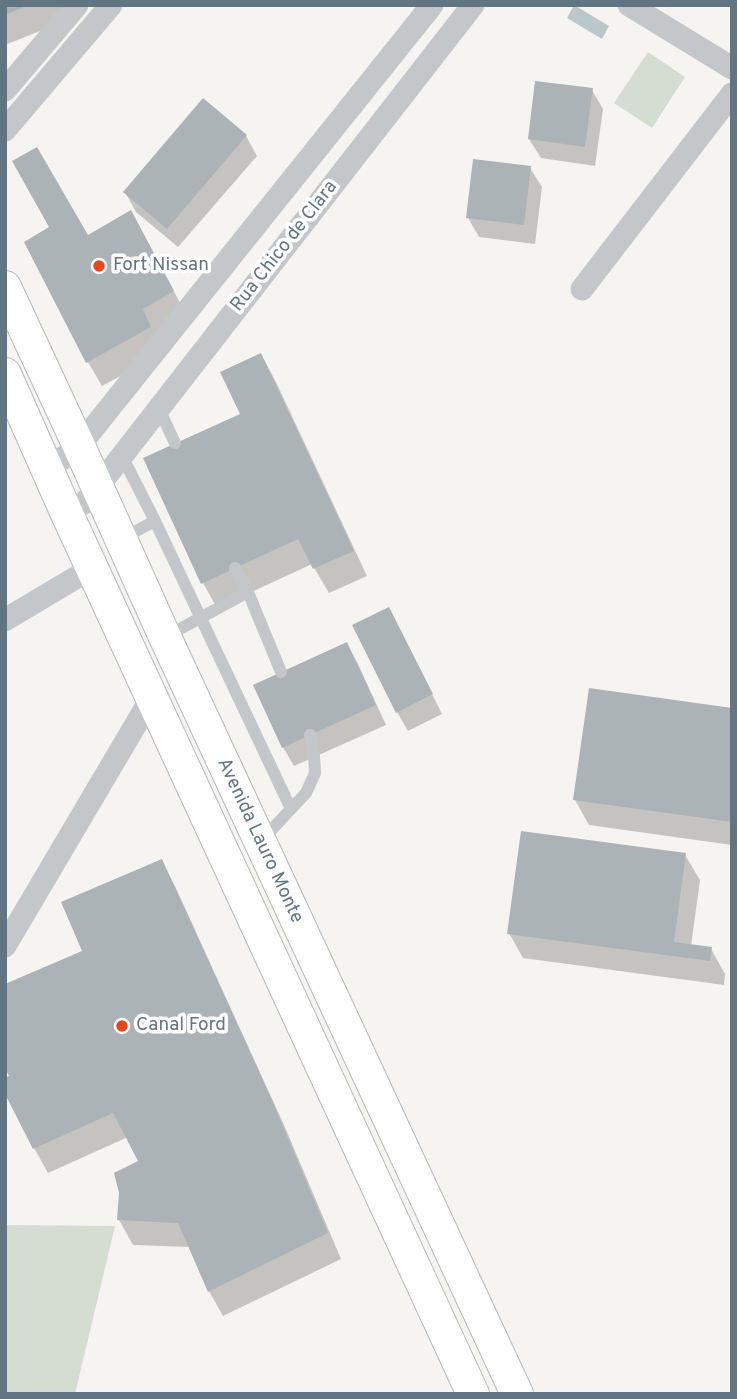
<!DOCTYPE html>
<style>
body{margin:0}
#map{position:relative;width:737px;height:1399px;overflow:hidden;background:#f5f4f0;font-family:Overpass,sans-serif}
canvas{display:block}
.frame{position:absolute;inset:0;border:7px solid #627582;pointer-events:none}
</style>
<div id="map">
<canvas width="737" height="1399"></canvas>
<div class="frame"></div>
</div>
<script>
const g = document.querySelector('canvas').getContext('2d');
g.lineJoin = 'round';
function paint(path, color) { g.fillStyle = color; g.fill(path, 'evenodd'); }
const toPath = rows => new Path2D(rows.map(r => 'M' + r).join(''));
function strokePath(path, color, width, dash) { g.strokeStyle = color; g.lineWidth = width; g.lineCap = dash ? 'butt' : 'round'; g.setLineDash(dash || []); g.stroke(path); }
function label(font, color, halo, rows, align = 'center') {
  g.font = font + ' Overpass,sans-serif'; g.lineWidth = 7; g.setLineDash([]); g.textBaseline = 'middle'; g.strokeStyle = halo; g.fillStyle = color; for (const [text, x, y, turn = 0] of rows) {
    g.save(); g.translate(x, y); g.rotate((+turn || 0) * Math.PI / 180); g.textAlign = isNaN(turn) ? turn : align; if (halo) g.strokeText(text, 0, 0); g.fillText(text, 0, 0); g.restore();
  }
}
paint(toPath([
 [648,52,685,77,652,128,614,103],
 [5,1225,115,1226,75,1394,5,1394]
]), '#d5dcd1');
paint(toPath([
 [574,5,609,26,602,39,567,18]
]), '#bbc7cb');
paint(toPath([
 [5,5,64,5,70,19,5,45],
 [592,90,603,109,595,166,541,158,529,139],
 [246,136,257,156,178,247,136,212,125,192],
 [530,168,542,187,535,244,479,237,468,218],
 [145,237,187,316,164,352,102,386,88,362],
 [261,355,275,380,367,576,329,593,312,564,217,608,203,583,242,415],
 [399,628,442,714,408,731,397,712],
 [347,644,358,664,386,725,294,766,283,747],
 [732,710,732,845,589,825,575,800],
 [685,855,700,880,691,946,711,949,725,974,724,985,523,958,509,933],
 [161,861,175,886,284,1125,341,1259,223,1316,209,1291,190,1247,133,1245,119,1220,140,1162,128,1137,48,1173,34,1148,11,1077,84,952]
]), '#0003');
paint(toPath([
 [5,5,29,5,5,15],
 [535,81,593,88,585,147,528,139],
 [203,98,247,135,167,229,123,192],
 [37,147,88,235,131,210,174,291,143,309,151,327,86,363,24,242,49,227,12,161],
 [473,159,531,166,524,225,466,218],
 [261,353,354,551,313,569,298,539,201,584,143,458,240,414,220,372],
 [389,607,433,694,396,713,352,625],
 [347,642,376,705,282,748,253,685],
 [589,688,732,708,732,822,573,800],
 [521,831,686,853,674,942,712,947,710,961,507,934],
 [162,859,271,1098,328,1233,208,1292,178,1223,117,1220,119,1193,114,1173,138,1161,113,1113,33,1149,5,1094,5,1078,9,1076,5,1068,5,984,82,951,61,902]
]), '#abb3b7');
const secondary = toPath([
 [5,287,79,446,165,637,517,1394],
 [5,374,67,514,473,1394]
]);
strokePath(secondary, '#b3b9bd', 34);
strokePath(toPath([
 [159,409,175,443],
 [122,456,155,521,291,809],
 [121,539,155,521],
 [235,568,248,592,281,672],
 [165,637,248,592],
 [262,840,306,793,315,773,314,756,310,735]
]), '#c4c7ca', 12);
strokePath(toPath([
 [629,5,732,68],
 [5,90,77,5],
 [5,130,111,5],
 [582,289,732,94],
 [47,470,79,446,432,5],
 [67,514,85,502,97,488,473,5],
 [5,620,92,568],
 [5,946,152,697]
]), '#c4c7ca', 23);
strokePath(secondary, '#fff', 32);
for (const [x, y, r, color] of [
 [99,266,7,"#e9461b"],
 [122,1026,7,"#e9461b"]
]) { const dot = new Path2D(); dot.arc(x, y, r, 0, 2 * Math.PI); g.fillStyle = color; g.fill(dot); strokePath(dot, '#fff', 2.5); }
label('19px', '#627582', '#fff', [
 ["Rua Chico de Clara",285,247,-52],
 ["Avenida Lauro Monte",259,841,65]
]);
label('19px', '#627582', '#fff', [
 ["Fort Nissan",113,266],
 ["Canal Ford",136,1026]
], 'left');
</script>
